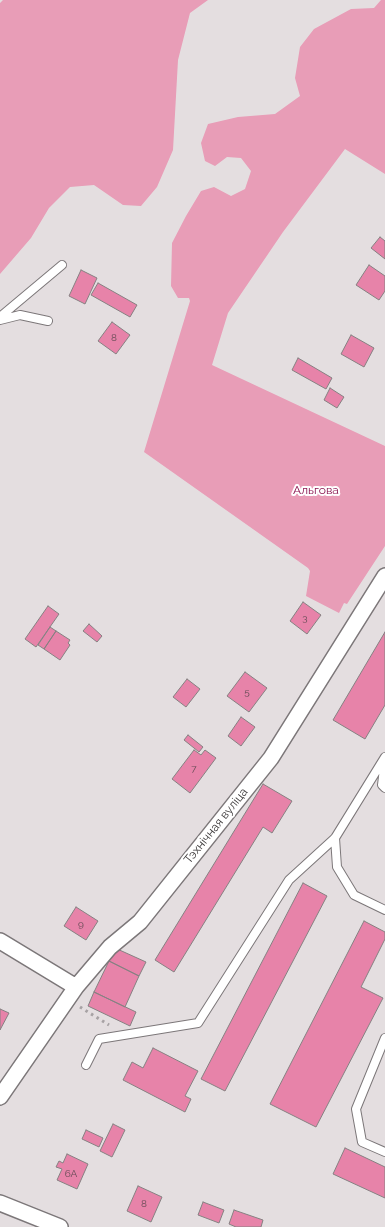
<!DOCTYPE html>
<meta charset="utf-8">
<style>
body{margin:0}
canvas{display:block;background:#e4dee0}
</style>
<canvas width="385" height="1227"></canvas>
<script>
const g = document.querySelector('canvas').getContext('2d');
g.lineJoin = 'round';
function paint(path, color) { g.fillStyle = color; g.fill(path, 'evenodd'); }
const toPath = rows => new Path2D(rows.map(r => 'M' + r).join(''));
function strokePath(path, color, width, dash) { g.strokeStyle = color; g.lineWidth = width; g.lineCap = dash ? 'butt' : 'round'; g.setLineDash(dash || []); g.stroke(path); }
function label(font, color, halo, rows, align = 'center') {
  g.font = font + ' Raleway,sans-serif'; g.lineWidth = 4; g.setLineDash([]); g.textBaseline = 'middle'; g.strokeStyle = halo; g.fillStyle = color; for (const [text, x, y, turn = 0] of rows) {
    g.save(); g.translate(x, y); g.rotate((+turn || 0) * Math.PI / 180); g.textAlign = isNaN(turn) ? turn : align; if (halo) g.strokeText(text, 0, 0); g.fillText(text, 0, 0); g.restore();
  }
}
paint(toPath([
 [3,0,208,0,190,13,178,60,173,150,157,187,141,206,123,205,94,185,70,187,49,208,31,238,0,274,0,3],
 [381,0,385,0,385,174,345,149,283,232,228,313,212,365,385,446,385,546,347,604,344,603,339,613,306,596,310,571,308,568,144,452,190,301,189,298,178,298,171,286,172,243,186,216,201,191,214,187,231,196,245,189,251,171,241,158,227,157,215,166,205,161,201,143,208,124,238,117,275,114,300,96,295,78,300,47,314,29,351,9,374,8]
]), '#e89db7');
const building = toPath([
 [380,237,385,241,385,259,371,248,380,237],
 [369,265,385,276,385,291,379,300,356,285,369,265],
 [81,270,97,278,85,304,69,296,81,270],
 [98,283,137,305,130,317,91,295,98,283],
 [112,322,130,335,116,354,98,341,112,322],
 [351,335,374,348,364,367,341,354,351,335],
 [298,358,332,378,326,389,292,370,298,358],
 [330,388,344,397,337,408,324,400,330,388],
 [303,602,321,615,307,634,290,621,303,602],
 [48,606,59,614,36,647,25,639,48,606],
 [89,624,102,636,97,642,83,631,89,624],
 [50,627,56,631,44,649,38,645,50,627],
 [56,631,70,640,68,643,70,645,60,660,44,649,56,631],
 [385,632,385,705,365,739,333,720,385,632],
 [245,672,267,688,249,712,227,696,245,672],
 [187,679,200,689,186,707,173,697,187,679],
 [241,717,255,727,241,746,228,736,241,717],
 [188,735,203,747,199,752,184,740,188,735],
 [194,750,201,755,205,750,216,758,190,793,172,779,194,750],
 [263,784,292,801,272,833,263,827,174,972,155,960,263,784],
 [303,883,327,896,225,1091,201,1079,303,883],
 [76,907,98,921,86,940,64,926,76,907],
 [364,921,385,932,385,939,361,987,383,998,316,1127,270,1104,364,921],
 [115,948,146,962,139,976,109,961,115,948],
 [109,961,139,976,125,1007,94,992,109,961],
 [94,992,136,1012,130,1026,88,1006,94,992],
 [0,1009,9,1013,0,1030,0,1009],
 [153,1048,198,1071,185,1096,191,1099,185,1112,123,1080,132,1062,143,1068,153,1048],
 [113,1124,125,1130,112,1157,100,1151,113,1124],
 [86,1130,103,1138,99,1147,82,1139,86,1130],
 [345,1148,385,1167,385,1198,333,1174,345,1148],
 [67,1154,88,1164,77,1189,57,1180,62,1169,56,1167,59,1161,63,1163,67,1154],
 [138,1186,162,1197,151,1222,127,1211,138,1186],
 [203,1202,224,1210,219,1223,198,1215,203,1202],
 [234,1210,263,1220,261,1227,236,1227,229,1224,234,1210]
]);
paint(building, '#e783a9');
strokePath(building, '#868182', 1);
const lane = toPath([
 [0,317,62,265],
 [0,320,20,315,48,321],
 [385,760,382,785,385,788],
 [335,838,337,867,354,895,385,910],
 [385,1038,356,1109,362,1142,385,1152],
 [86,1065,99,1039,198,1023,289,880,335,838,385,757]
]);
const street = toPath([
 [0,941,76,987,110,947,140,922,271,758,385,576],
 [0,1097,76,987],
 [0,1203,60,1227]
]);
strokePath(lane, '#7c7779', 10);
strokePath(street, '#7c7779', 18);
strokePath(toPath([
 [80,1007,109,1025]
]), '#a7a2a4', 3, [2.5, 4]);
strokePath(lane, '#fff', 8);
strokePath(street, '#fff', 15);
label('10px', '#674c56', null, [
 ["8",114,338],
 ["3",305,618],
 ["5",247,692],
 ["7",194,769],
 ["9",81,924],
 ["6А",71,1174],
 ["8",144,1204]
]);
label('12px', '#89124e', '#fff', [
 ["Альгова",316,490]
]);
label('12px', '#3c393a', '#fff', [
 ["Тэхнічная вуліца",216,826,-51]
]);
</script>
